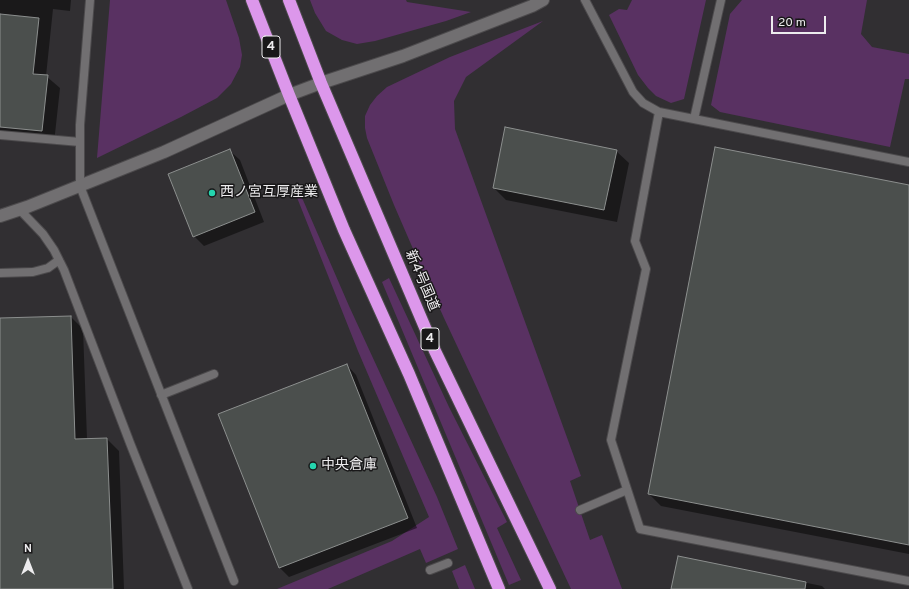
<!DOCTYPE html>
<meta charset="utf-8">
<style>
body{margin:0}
#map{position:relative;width:909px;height:589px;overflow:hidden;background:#312f32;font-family:Overpass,sans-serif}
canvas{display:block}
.north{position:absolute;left:8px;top:541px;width:40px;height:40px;-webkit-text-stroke:3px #191819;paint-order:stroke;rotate:0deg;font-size:11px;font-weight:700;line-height:16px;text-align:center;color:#edecee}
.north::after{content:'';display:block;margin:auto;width:14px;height:18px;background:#edecee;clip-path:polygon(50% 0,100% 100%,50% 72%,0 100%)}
.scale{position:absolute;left:771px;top:16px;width:55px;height:18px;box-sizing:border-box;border:2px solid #edecee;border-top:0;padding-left:5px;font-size:12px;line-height:14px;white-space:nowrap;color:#edecee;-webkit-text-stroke:3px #191819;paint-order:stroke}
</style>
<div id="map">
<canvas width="909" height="589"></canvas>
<div class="north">N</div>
<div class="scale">20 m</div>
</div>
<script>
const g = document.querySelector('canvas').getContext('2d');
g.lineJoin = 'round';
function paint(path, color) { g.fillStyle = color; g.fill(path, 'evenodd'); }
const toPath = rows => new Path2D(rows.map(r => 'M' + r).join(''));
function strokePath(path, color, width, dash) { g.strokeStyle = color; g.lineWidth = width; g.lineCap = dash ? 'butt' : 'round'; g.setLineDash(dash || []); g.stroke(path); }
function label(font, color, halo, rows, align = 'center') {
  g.font = font + ' Overpass,"Noto Sans JP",sans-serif'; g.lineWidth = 3; g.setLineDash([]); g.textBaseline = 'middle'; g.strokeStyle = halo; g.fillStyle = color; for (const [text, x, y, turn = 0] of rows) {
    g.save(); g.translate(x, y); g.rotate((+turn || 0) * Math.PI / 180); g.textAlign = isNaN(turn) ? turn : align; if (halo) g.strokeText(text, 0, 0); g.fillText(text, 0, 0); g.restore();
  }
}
paint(toPath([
 [110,0,226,0,239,38,242,55,240,67,231,84,217,98,181,117,97,158],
 [310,0,406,0,407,2,471,12,446,21,375,41,357,44,342,40,326,31,315,13],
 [632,0,706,0,684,99,671,103,656,96,648,88,638,75,609,15,619,9,627,10],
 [742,0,867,0,861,34,872,47,909,54,909,79,905,79,890,147,720,112,711,105,730,14],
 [543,21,466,77,454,101,455,129,581,476,570,481,590,540,602,535,622,589,571,589,444,318,417,258,394,205,367,138,365,128,365,116,370,105,377,96,387,87,450,57],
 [292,185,303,200,349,306,437,497,458,549,426,563,420,549,328,589,277,589,392,541,429,517,358,351],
 [389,278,449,407,507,522,497,528,521,580,509,585,382,282],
 [465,565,475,589,459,589,452,571]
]), '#593162');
paint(toPath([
 [0,0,71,0,70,11,53,9,46,76,60,88,54,143,0,138],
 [230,151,240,160,264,222,204,246,194,236],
 [616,151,629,163,617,222,506,200,494,188],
 [909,186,909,554,661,506,649,494],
 [71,317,83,329,87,439,107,439,119,451,124,589,0,589,0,319],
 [347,365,356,375,417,528,289,577,280,568,220,415],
 [678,557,822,586,825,589,672,589]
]), '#0007');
const building = toPath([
 [0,14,39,18,33,74,48,75,42,131,0,127,0,14],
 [505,127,617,150,604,210,493,188,505,127],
 [715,147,909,185,909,545,648,494,715,147],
 [230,149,255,212,193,237,168,174,230,149],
 [71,316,75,439,107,438,113,589,0,589,0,318,71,316],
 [347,364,408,518,279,568,218,414,347,364],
 [678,556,806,582,805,589,671,589,678,556]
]);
paint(building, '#4b4f4d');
strokePath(building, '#8c8f8e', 1);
const lane = toPath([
 [90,0,80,125,80,186,234,581],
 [585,0,633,92,643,103,659,112,909,162],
 [659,112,635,241,646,269,611,440,640,529,909,581],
 [694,119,721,0],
 [0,135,80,142],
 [20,210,43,234,54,250,64,270,130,443,188,589],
 [0,273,33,272,48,268,59,260],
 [161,395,214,374],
 [580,510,627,490],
 [430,570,448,563]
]);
const secondary = toPath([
 [0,216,27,207,164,152,289,95,321,83,403,56,532,6,543,0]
]);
const highway = toPath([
 [252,0,289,95,344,230,409,374,499,589],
 [289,0,321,83,435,351,550,589]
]);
strokePath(lane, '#4c4a4c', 10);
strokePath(secondary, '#4c4a4c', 14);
strokePath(highway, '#4c4a4c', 14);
strokePath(lane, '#716f71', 8);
strokePath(secondary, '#716f71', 12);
strokePath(highway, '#dc97eb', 12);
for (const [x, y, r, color] of [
 [212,193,4,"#24d5ae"],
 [313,466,4,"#24d5ae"]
]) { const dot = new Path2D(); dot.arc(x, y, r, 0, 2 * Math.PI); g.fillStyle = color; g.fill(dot); strokePath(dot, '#191819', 1.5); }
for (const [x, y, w] of [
 [271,47,18],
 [430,339,18]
]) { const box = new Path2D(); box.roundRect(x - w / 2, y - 11, w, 22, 3); g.fillStyle = '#191819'; g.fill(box); strokePath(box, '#edecee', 1); }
label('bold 13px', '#edecee', null, [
 ["4",271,47],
 ["4",430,339]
]);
label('14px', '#edecee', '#191819', [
 ["西ノ宮互厚産業",220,193],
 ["中央倉庫",321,466]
], 'left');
label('14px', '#edecee', '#191819', [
 ["新4号国道",421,281,67]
]);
</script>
